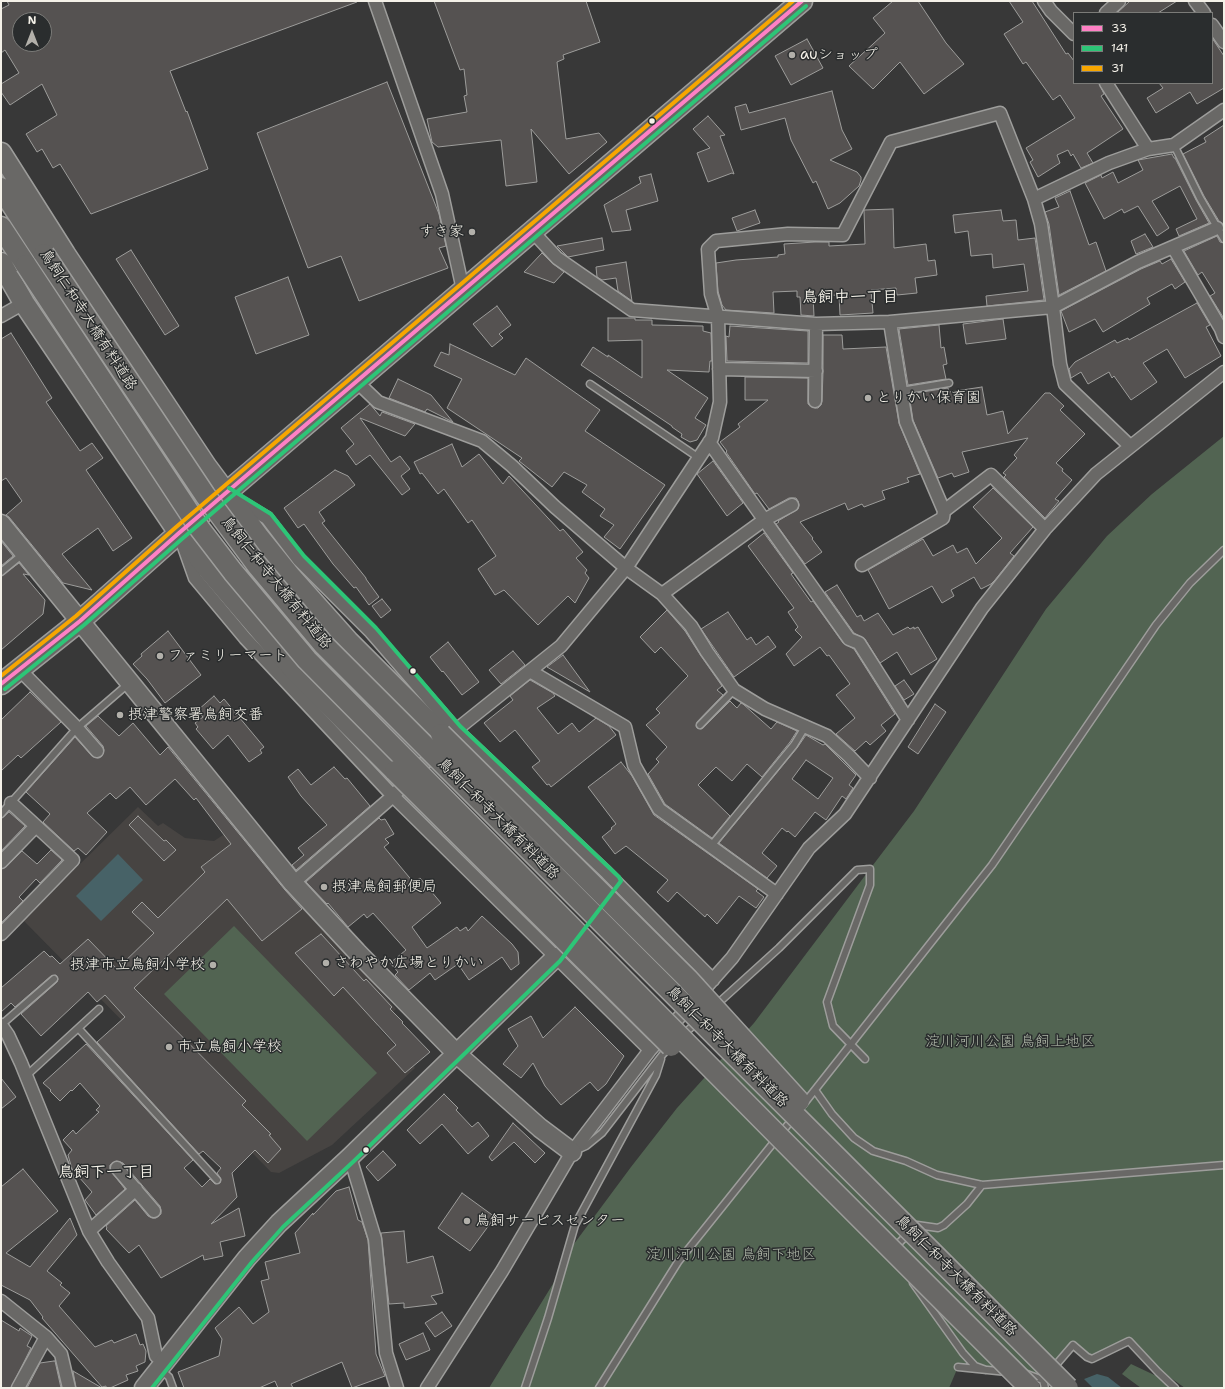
<!DOCTYPE html>
<meta charset="utf-8">
<style>
body{margin:0}
#map{position:relative;width:1225px;height:1389px;overflow:hidden;background:#383838;font-family:"Shantell Sans",sans-serif}
canvas{display:block}
.frame{position:absolute;inset:0;border:2px solid #f4f1e8;pointer-events:none}
.legend{position:absolute;left:1073px;top:12px;width:140px;height:72px;box-sizing:border-box;background:#2a2d2e;border:1px solid #7b7b78;margin:0;padding:5px 7px;list-style:none;font-size:12px;color:#f4f1e8}
.legend li{display:flex;align-items:center;gap:8px;height:20px}
.legend b{width:20px;border:1px solid #7b7b78}
.north{position:absolute;left:12px;top:12px;width:40px;height:40px;box-sizing:border-box;background:#2a2d2e;border:1px solid #7b7b78;border-radius:50%;rotate:0deg;font-size:11px;font-weight:700;line-height:16px;text-align:center;color:#f4f1e8}
.north::after{content:'';display:block;margin:auto;width:14px;height:18px;background:#b2b0aa;clip-path:polygon(50% 0,100% 100%,50% 72%,0 100%)}
</style>
<div id="map">
<canvas width="1225" height="1389"></canvas>
<div class="frame"></div>
<ul class="legend">
<li><b style="height:5px;background:#ff80c5"></b>33</li>
<li><b style="height:5px;background:#2dc577"></b>141</li>
<li><b style="height:5px;background:#f7a600"></b>31</li>
</ul>
<div class="north">N</div>
</div>
<script>
const g = document.querySelector('canvas').getContext('2d');
g.lineJoin = 'round';
function paint(path, color) { g.fillStyle = color; g.fill(path, 'evenodd'); }
const toPath = rows => new Path2D(rows.map(r => 'M' + r).join(''));
function strokePath(path, color, width, dash) { g.strokeStyle = color; g.lineWidth = width; g.lineCap = dash ? 'butt' : 'round'; g.setLineDash(dash || []); g.stroke(path); }
function label(font, color, halo, rows, align = 'center') {
  g.font = font + ' "Shantell Sans","Klee One",sans-serif'; g.lineWidth = 3; g.setLineDash([]); g.textBaseline = 'middle'; g.strokeStyle = halo; g.fillStyle = color; for (const [text, x, y, turn = 0] of rows) {
    g.save(); g.translate(x, y); g.rotate((+turn || 0) * Math.PI / 180); g.textAlign = isNaN(turn) ? turn : align; if (halo) g.strokeText(text, 0, 0); g.fillText(text, 0, 0); g.restore();
  }
}
paint(toPath([
 [138,807,158,826,163,823,185,838,214,841,238,825,396,1009,377,1026,415,1068,332,1145,279,1173,271,1172,23,920]
]), '#474442');
paint(toPath([
 [1224,436,1224,1388,1185,1388,1168,1376,1130,1343,1091,1363,1071,1349,1043,1380,958,1367,949,1388,489,1388,559,1274,565,1256,631,1167,677,1108,754,1023,870,869,914,811,1046,609,1107,536,1152,494],
 [234,926,377,1073,307,1141,164,994],
 [1131,1364,1182,1388,1141,1388,1122,1374]
]), '#526452');
paint(toPath([
 [118,854,143,880,101,921,76,896],
 [1097,1374,1108,1377,1122,1388,1061,1388]
]), '#476267');
paint(toPath([
 [1082,1377,1093,1388,1059,1388,1060,1386]
]), '#383838');
const building = toPath([
 [7,1,356,1,357,2,170,71,186,112,187,111,208,169,91,214,60,164,53,168,42,149,37,152,26,134,57,115,42,84,10,105,1,92,1,84,19,73,5,50,1,53,1,9,9,5,7,1],
 [20,20,44,20,44,44,20,44,20,20],
 [434,1,586,1,600,42,563,55,564,59,557,62,566,139,599,133,607,142,569,174,531,129,537,182,506,186,501,140,438,147,432,142,427,119,467,112,464,96,467,95,464,69,460,70,434,1],
 [893,1,918,1,946,43,964,64,924,94,900,62,873,89,849,66,885,33,873,18,893,1],
 [1009,1,1032,1,1066,54,1068,53,1074,61,1074,83,1099,83,1104,94,1101,96,1123,129,1087,153,1093,163,1081,168,1073,154,1071,156,1068,150,1057,155,1060,163,1038,177,1030,162,1033,160,1026,148,1075,118,1060,95,1053,100,1026,62,1023,64,1004,34,1023,22,1009,1],
 [1130,1,1177,1,1158,13,1117,13,1130,1],
 [1212,38,1224,56,1224,88,1197,104,1190,92,1156,113,1147,98,1163,88,1159,83,1212,83,1212,38],
 [807,39,823,68,791,85,775,56,807,39],
 [387,82,439,214,446,246,439,248,448,268,359,301,341,256,308,268,257,133,387,82],
 [832,91,842,130,852,149,830,160,857,172,861,177,861,180,859,186,840,203,828,209,816,181,813,183,791,140,785,118,741,130,735,107,746,104,749,113,832,91],
 [708,116,725,135,720,136,734,174,732,173,708,182,697,153,710,148,693,129,708,116],
 [1224,125,1224,225,1219,221,1204,196,1183,154,1206,142,1204,138,1224,125],
 [1172,154,1174,158,1175,158,1196,200,1209,223,1179,236,1176,229,1197,219,1180,186,1152,201,1169,228,1157,236,1138,206,1124,213,1122,209,1104,219,1085,183,1101,175,1102,178,1113,172,1118,183,1143,170,1138,160,1172,154],
 [651,174,658,201,626,210,631,230,612,232,604,205,641,183,639,177,651,174],
 [1070,191,1089,245,1096,242,1106,271,1059,295,1049,224,1045,212,1059,207,1055,198,1070,191],
 [893,209,894,248,926,244,928,261,935,260,937,275,915,278,917,293,897,295,896,288,871,290,873,313,840,315,839,295,813,296,814,316,801,315,800,297,797,297,797,291,773,292,774,313,726,310,722,305,718,291,716,263,736,260,778,257,778,255,785,254,784,244,815,242,829,242,829,246,865,244,864,210,893,209],
 [755,210,760,223,737,231,732,218,755,210],
 [1001,210,1003,221,1016,220,1018,240,1035,238,1044,300,987,306,986,296,1028,291,1024,264,993,268,992,254,971,256,968,231,955,233,953,215,1001,210],
 [1145,234,1153,247,1136,254,1131,241,1145,234],
 [1217,236,1220,242,1224,243,1224,316,1223,317,1210,296,1215,293,1202,272,1198,275,1184,251,1217,236],
 [602,238,604,250,568,257,557,246,602,238],
 [131,250,179,326,165,335,116,259,131,250],
 [542,253,552,263,564,272,554,283,524,272,542,253],
 [1171,259,1185,282,1175,289,1172,284,1147,298,1150,304,1103,332,1095,319,1069,332,1061,311,1141,269,1160,261,1162,264,1171,259],
 [626,262,632,301,618,291,616,278,602,280,597,277,596,267,626,262],
 [288,277,309,335,256,354,235,297,288,277],
 [1197,303,1210,325,1206,327,1221,356,1185,378,1167,349,1143,363,1157,382,1131,400,1114,376,1112,378,1109,372,1088,384,1081,372,1071,378,1069,369,1075,362,1115,340,1117,343,1128,338,1129,340,1197,303],
 [497,306,511,325,499,334,503,338,492,347,473,324,497,306],
 [608,318,635,318,635,320,652,320,652,325,703,326,703,331,711,333,712,361,710,361,709,372,667,370,708,398,695,418,706,425,697,440,690,442,681,437,682,434,672,427,672,426,581,365,593,347,608,357,608,355,642,378,642,340,608,341,608,318],
 [1003,319,1006,339,966,344,963,324,1003,319],
 [939,325,941,348,944,347,947,364,943,365,946,379,908,385,899,329,939,325],
 [730,326,808,331,808,363,727,361,726,336,729,337,730,326],
 [11,333,52,398,46,402,80,451,92,443,103,458,86,470,132,538,113,551,98,528,62,554,92,590,63,583,9,517,6,515,22,501,6,478,1,481,1,339,11,333],
 [823,335,842,335,843,349,886,347,899,423,920,474,907,478,909,482,882,491,885,499,864,507,862,504,848,510,845,503,800,522,813,538,812,539,822,552,805,564,776,524,779,522,778,521,798,509,799,505,798,501,796,498,789,498,769,509,757,493,755,494,726,452,727,451,720,442,740,427,738,424,768,400,745,400,745,377,808,378,808,404,815,408,818,408,821,405,822,401,823,372,823,335],
 [450,344,515,375,526,358,600,410,585,431,665,485,620,549,604,537,614,525,600,516,605,509,582,492,587,485,564,472,552,487,519,461,522,458,447,408,462,379,434,366,441,352,449,355,450,344],
 [398,379,431,395,453,422,427,409,425,412,389,398,398,379],
 [982,387,987,415,1003,411,1008,434,1045,393,1050,393,1064,406,1060,410,1085,434,1056,463,1063,469,1062,471,1072,480,1055,499,1059,501,1045,518,1004,477,1006,475,1003,473,1017,458,1014,455,1028,438,962,452,969,472,954,477,952,473,938,478,913,420,909,394,948,388,949,392,982,387],
 [370,404,380,416,382,412,415,424,405,436,360,418,391,462,400,456,410,469,401,476,410,489,402,495,370,455,356,465,346,451,354,444,341,428,370,404],
 [452,444,462,467,479,454,503,484,509,476,560,531,563,529,583,552,576,558,587,570,585,573,589,578,575,603,568,596,538,625,504,590,495,595,478,569,496,556,472,520,468,523,444,489,438,494,422,473,420,474,414,462,452,444],
 [713,461,743,503,727,516,697,474,713,461],
 [335,470,348,476,355,485,319,512,325,521,322,523,366,578,366,579,379,597,369,605,356,587,354,588,333,564,304,524,298,528,284,508,335,470],
 [993,488,1033,527,1010,553,1014,556,995,580,991,584,981,589,974,577,951,590,954,596,942,603,932,586,889,609,868,570,923,539,933,556,953,545,957,553,967,548,976,564,1002,538,973,507,993,488],
 [764,533,793,573,791,574,811,602,813,601,843,643,854,649,895,714,881,725,886,731,870,745,866,741,855,751,836,734,855,718,836,695,850,684,829,655,827,656,820,647,794,666,786,654,802,637,795,630,798,627,788,612,794,608,748,546,764,533],
 [1,541,13,556,1,566,1,541],
 [19,563,29,575,23,574,45,600,43,614,1,650,1,576,19,563],
 [837,585,857,617,861,615,864,621,878,613,893,635,908,627,910,629,914,627,914,629,918,627,937,659,911,675,897,652,880,663,865,639,854,633,825,592,837,585],
 [382,599,391,610,381,618,372,606,382,599],
 [667,610,685,631,701,656,722,686,717,690,723,695,697,722,696,726,697,728,701,729,703,728,730,701,737,708,741,703,743,704,771,729,777,722,797,731,790,742,762,777,747,764,732,781,716,767,698,785,730,816,712,838,665,804,648,774,659,762,656,759,667,747,646,725,660,713,656,709,688,676,661,647,655,653,640,637,667,610],
 [728,612,747,640,751,637,756,645,768,636,776,647,734,677,701,629,728,612],
 [168,631,201,675,165,703,147,679,133,664,142,656,141,654,168,631],
 [448,642,479,682,462,695,443,671,442,672,430,657,448,642],
 [513,651,525,665,501,684,489,670,513,651],
 [563,655,590,692,547,667,563,655],
 [530,680,553,693,555,696,537,708,558,734,572,723,579,732,596,718,609,726,616,735,551,787,549,784,547,785,532,767,540,761,515,730,500,742,484,723,513,700,510,696,530,680],
 [904,680,914,694,904,700,895,686,904,680],
 [30,692,61,722,21,758,18,755,1,771,1,720,30,692],
 [214,696,220,703,224,699,264,747,260,750,262,753,249,762,228,735,213,749,196,729,198,727,195,723,203,717,198,710,214,696],
 [935,704,946,712,918,754,908,747,935,704],
 [98,716,119,736,133,723,160,755,168,747,285,890,302,909,262,941,227,899,134,988,246,1101,242,1105,271,1134,269,1135,281,1149,268,1163,255,1150,232,1173,237,1197,211,1224,239,1208,245,1236,220,1242,223,1256,204,1260,203,1255,161,1278,139,1245,129,1253,106,1229,107,1228,106,1226,135,1200,148,1216,152,1218,156,1218,161,1214,161,1210,160,1206,123,1163,116,1161,110,1165,110,1170,125,1189,96,1215,85,1200,92,1192,72,1169,68,1155,72,1150,63,1140,73,1130,76,1134,99,1112,96,1110,100,1106,80,1083,72,1091,71,1090,60,1101,50,1091,51,1090,43,1083,86,1044,193,1160,184,1168,202,1187,210,1179,215,1184,220,1183,221,1179,217,1173,221,1168,203,1151,199,1154,97,1042,125,1017,105,995,97,1002,88,992,41,1036,21,1014,57,982,58,979,56,975,51,976,15,1007,11,1003,1,1012,1,988,44,951,50,957,52,956,60,964,88,939,117,969,154,933,132,912,142,902,158,918,205,872,201,867,231,844,196,798,194,800,175,779,146,805,130,787,116,799,110,793,87,813,107,832,86,855,78,848,74,851,43,822,50,814,26,792,75,737,92,756,98,758,102,756,104,750,103,746,86,726,98,716],
 [806,735,823,745,825,744,856,775,849,785,853,788,846,799,842,796,826,820,815,812,795,837,788,831,787,832,782,828,762,853,777,866,767,878,719,843,797,748,806,735],
 [806,760,833,778,818,799,792,779,806,760],
 [621,762,632,776,654,815,758,889,756,891,764,897,756,908,739,896,717,924,707,914,705,917,677,892,668,902,657,892,668,880,626,846,615,854,602,837,612,829,611,828,616,824,588,787,621,762],
 [334,767,345,779,347,778,370,806,296,870,292,865,304,855,298,848,327,825,301,796,288,777,298,769,311,785,334,767],
 [9,812,25,826,1,851,1,819,9,812],
 [138,816,164,841,166,840,176,850,164,861,129,825,138,816],
 [379,818,381,820,385,819,394,834,385,839,389,843,384,847,414,883,420,878,441,903,412,927,427,948,457,927,460,931,466,927,468,931,482,916,512,944,518,952,519,964,511,970,502,957,469,980,458,964,435,980,430,973,409,990,395,975,398,972,390,963,406,950,373,913,367,918,364,914,348,927,328,903,327,904,306,882,379,818],
 [51,850,62,860,40,883,36,879,19,897,23,901,1,923,1,869,6,867,22,851,37,864,51,850],
 [321,934,364,981,366,979,392,1007,390,1009,403,1022,402,1023,430,1052,405,1073,387,1053,396,1045,343,987,334,996,295,953,321,934],
 [575,1007,624,1056,606,1084,598,1091,590,1082,561,1105,545,1086,533,1063,521,1078,503,1064,518,1046,508,1029,531,1016,543,1038,575,1007],
 [1,1078,16,1097,1,1109,1,1078],
 [444,1094,458,1108,456,1110,472,1127,478,1122,489,1136,468,1154,442,1124,420,1144,407,1130,444,1094],
 [513,1123,545,1153,535,1163,514,1142,492,1161,489,1157,513,1123],
 [383,1151,396,1165,378,1181,366,1167,383,1151],
 [23,1169,58,1211,6,1253,30,1267,70,1218,77,1235,47,1271,62,1283,60,1285,70,1293,59,1306,95,1347,112,1340,114,1343,136,1334,140,1345,143,1344,146,1351,145,1362,136,1366,138,1371,126,1375,128,1380,110,1388,106,1388,106,1386,102,1387,42,1318,43,1317,30,1300,1,1285,1,1187,23,1169],
 [349,1187,358,1220,362,1222,368,1240,376,1354,385,1376,352,1388,342,1362,291,1384,293,1388,278,1388,275,1381,259,1388,184,1388,178,1372,219,1356,222,1339,215,1328,239,1307,253,1324,269,1312,261,1281,269,1279,265,1262,300,1253,295,1233,313,1213,313,1215,336,1191,349,1187],
 [462,1193,495,1217,470,1251,438,1228,462,1193],
 [404,1231,407,1263,433,1256,443,1293,431,1296,437,1304,404,1308,404,1303,389,1304,381,1233,404,1231],
 [442,1312,452,1326,435,1337,425,1323,442,1312],
 [1,1320,19,1331,20,1328,32,1336,27,1346,31,1348,11,1388,1,1388,1,1320],
 [423,1333,430,1350,406,1360,399,1344,423,1333],
 [54,1361,55,1361,61,1388,27,1388,40,1363,54,1361],
 [73,1371,102,1388,76,1388,73,1371]
]);
paint(building, '#555251');
strokePath(building, '#9d9d9b', 1);
const lane = toPath([
 [1174,145,1200,198,1224,239],
 [590,384,699,458],
 [901,391,949,383],
 [1,572,23,554],
 [700,725,734,690],
 [1,814,77,728,128,684],
 [711,846,794,745,805,727],
 [715,1006,779,948,857,870,870,869,870,885,827,1002,833,1026,865,1059],
 [1,1025,54,979],
 [79,1029,217,1180],
 [683,1035,698,1021],
 [26,1076,99,1009],
 [815,1090,832,1114,854,1138,873,1151,906,1161,937,1175,982,1185,1224,1165],
 [803,1105,992,865,1156,625,1190,583,1224,550],
 [577,1150,586,1146,602,1133,663,1054,669,1048],
 [894,1248,917,1225,938,1228,944,1225,967,1204,982,1185],
 [913,1283,963,1353,975,1366,986,1370],
 [958,1367,1007,1372],
 [161,1370,169,1377,173,1388],
 [1024,1373,1043,1380],
 [525,1388,548,1318,575,1225,656,1075,661,1059],
 [599,1388,678,1262,794,1117],
 [1045,1388,1043,1380,1073,1345,1087,1357,1092,1359,1129,1341,1158,1372,1175,1388]
]);
const street = toPath([
 [375,1,442,194,463,290],
 [1044,1,1051,11,1074,34],
 [1195,1,1204,13],
 [1106,13,1119,1],
 [1212,25,1224,42],
 [1106,83,1148,149],
 [532,231,557,258,632,310,816,324,890,322,1053,307,1041,224,1034,199,1109,163,1148,149,1174,145,1224,110],
 [1173,247,1221,329,1224,337],
 [1,316,24,303],
 [890,322,906,422,944,511],
 [719,369,816,371],
 [356,381,378,402,482,441,512,466,555,507,626,568,662,594,691,626,707,652,734,690,765,709,827,736,849,756,870,778],
 [815,401,816,324],
 [709,442,849,639,859,643,908,720],
 [1130,446,1065,384,1060,364,1053,307,1138,262,1217,228],
 [235,499,267,518,299,560,371,632,456,730,607,873,713,980],
 [184,547,195,578,245,638,393,796,650,1050],
 [862,565,943,518,944,511,991,475,1045,529],
 [662,594,764,520,792,505],
 [19,669,77,728,97,751],
 [530,671,625,727,634,765,659,809,777,894],
 [1,862,36,826],
 [293,883,393,796,456,730,561,646,626,568,712,438,720,402,718,317,711,294,708,249,716,241,788,234,843,235,891,142,1000,113,1034,199],
 [1,934,73,860,11,803],
 [1,1025,8,1035,21,1063,89,1231,108,1262,148,1318,156,1356,165,1362],
 [350,1157,375,1239,386,1353,397,1388],
 [117,1168,154,1211],
 [89,1231,136,1189],
 [1,1301,46,1337,61,1354,69,1388],
 [18,1388,46,1337],
 [427,1388,502,1271,572,1152,650,1050,732,958,809,848,845,814,982,608,1045,529,1096,474,1224,372]
]);
const secondary = toPath([
 [1,524,293,883,357,952,457,1054,540,1128,572,1152],
 [144,1388,247,1258,279,1223,350,1157,556,957]
]);
const primary = toPath([
 [1,153,65,254,206,466,258,536,291,577,348,641,441,734],
 [1,188,44,254],
 [1,227,26,265],
 [1,263,24,303,179,533,207,568,296,672,395,771],
 [1,684,80,621,179,533,802,1]
]);
strokePath(lane, '#9d9d9b', 9);
strokePath(street, '#9d9d9b', 15);
strokePath(secondary, '#9d9d9b', 21);
strokePath(primary, '#9d9d9b', 23);
strokePath(lane, '#696866', 6);
strokePath(street, '#696866', 12);
strokePath(secondary, '#696866', 18);
strokePath(primary, '#696866', 20);
const primaryBridge = toPath([
 [44,254,205,495,257,565,324,645,1068,1388],
 [26,265,200,529,233,572,307,660,818,1176,1030,1388],
 [441,734,688,979,799,1101],
 [395,771,671,1046]
]);
strokePath(primaryBridge, '#9d9d9b', 23, []);
strokePath(primaryBridge, '#696866', 20);
strokePath(toPath([
 [1,684,80,621,179,533,802,1]
]), '#ff80c5', 4);
strokePath(toPath([
 [5,689,84,625,183,538,806,6],
 [152,1388,252,1262,283,1227,354,1161,560,961,621,881,619,877,460,726,376,628,304,556,271,514,229,488]
]), '#2dc577', 4);
strokePath(toPath([
 [1,676,76,616,175,528,793,1]
]), '#f7a600', 4);
for (const [x, y, r, color] of [
 [792,55,4,"#b2b0aa"],
 [652,121,3.5,"#f4f1e8"],
 [472,232,4,"#b2b0aa"],
 [868,398,4,"#b2b0aa"],
 [160,656,4,"#b2b0aa"],
 [413,671,3.5,"#f4f1e8"],
 [120,715,4,"#b2b0aa"],
 [324,887,4,"#b2b0aa"],
 [326,963,4,"#b2b0aa"],
 [213,965,4,"#b2b0aa"],
 [169,1047,4,"#b2b0aa"],
 [366,1150,3.5,"#f4f1e8"],
 [467,1221,4,"#b2b0aa"]
]) { const dot = new Path2D(); dot.arc(x, y, r, 0, 2 * Math.PI); g.fillStyle = color; g.fill(dot); strokePath(dot, '#2a2d2e', 1.5); }
label('15px', '#f4f1e8', '#2a2d2e', [
 ["auショップ",800,55],
 ["すき家",464,232,"right"],
 ["とりかい保育園",876,398],
 ["ファミリーマート",168,656],
 ["摂津警察署鳥飼交番",128,715],
 ["摂津鳥飼郵便局",332,887],
 ["さわやか広場とりかい",334,963],
 ["摂津市立鳥飼小学校",205,965,"right"],
 ["市立鳥飼小学校",177,1047],
 ["鳥飼サービスセンター",475,1221]
], 'left');
label('15px', '#f4f1e8', '#2a2d2e', [
 ["鳥飼仁和寺大橋有料道路",88,320,57],
 ["鳥飼仁和寺大橋有料道路",276,583,51],
 ["鳥飼仁和寺大橋有料道路",498,819,45],
 ["鳥飼仁和寺大橋有料道路",727,1047,45],
 ["鳥飼仁和寺大橋有料道路",956,1276,45]
]);
label('15px', '#adb5a6', '#2a2d2e', [
 ["淀川河川公園 鳥飼上地区",1010,1042],
 ["淀川河川公園 鳥飼下地区",731,1255]
]);
label('bold 16px', '#f4f1e8', '#2a2d2e', [
 ["鳥飼中一丁目",850,298],
 ["鳥飼下一丁目",106,1173]
]);
</script>
